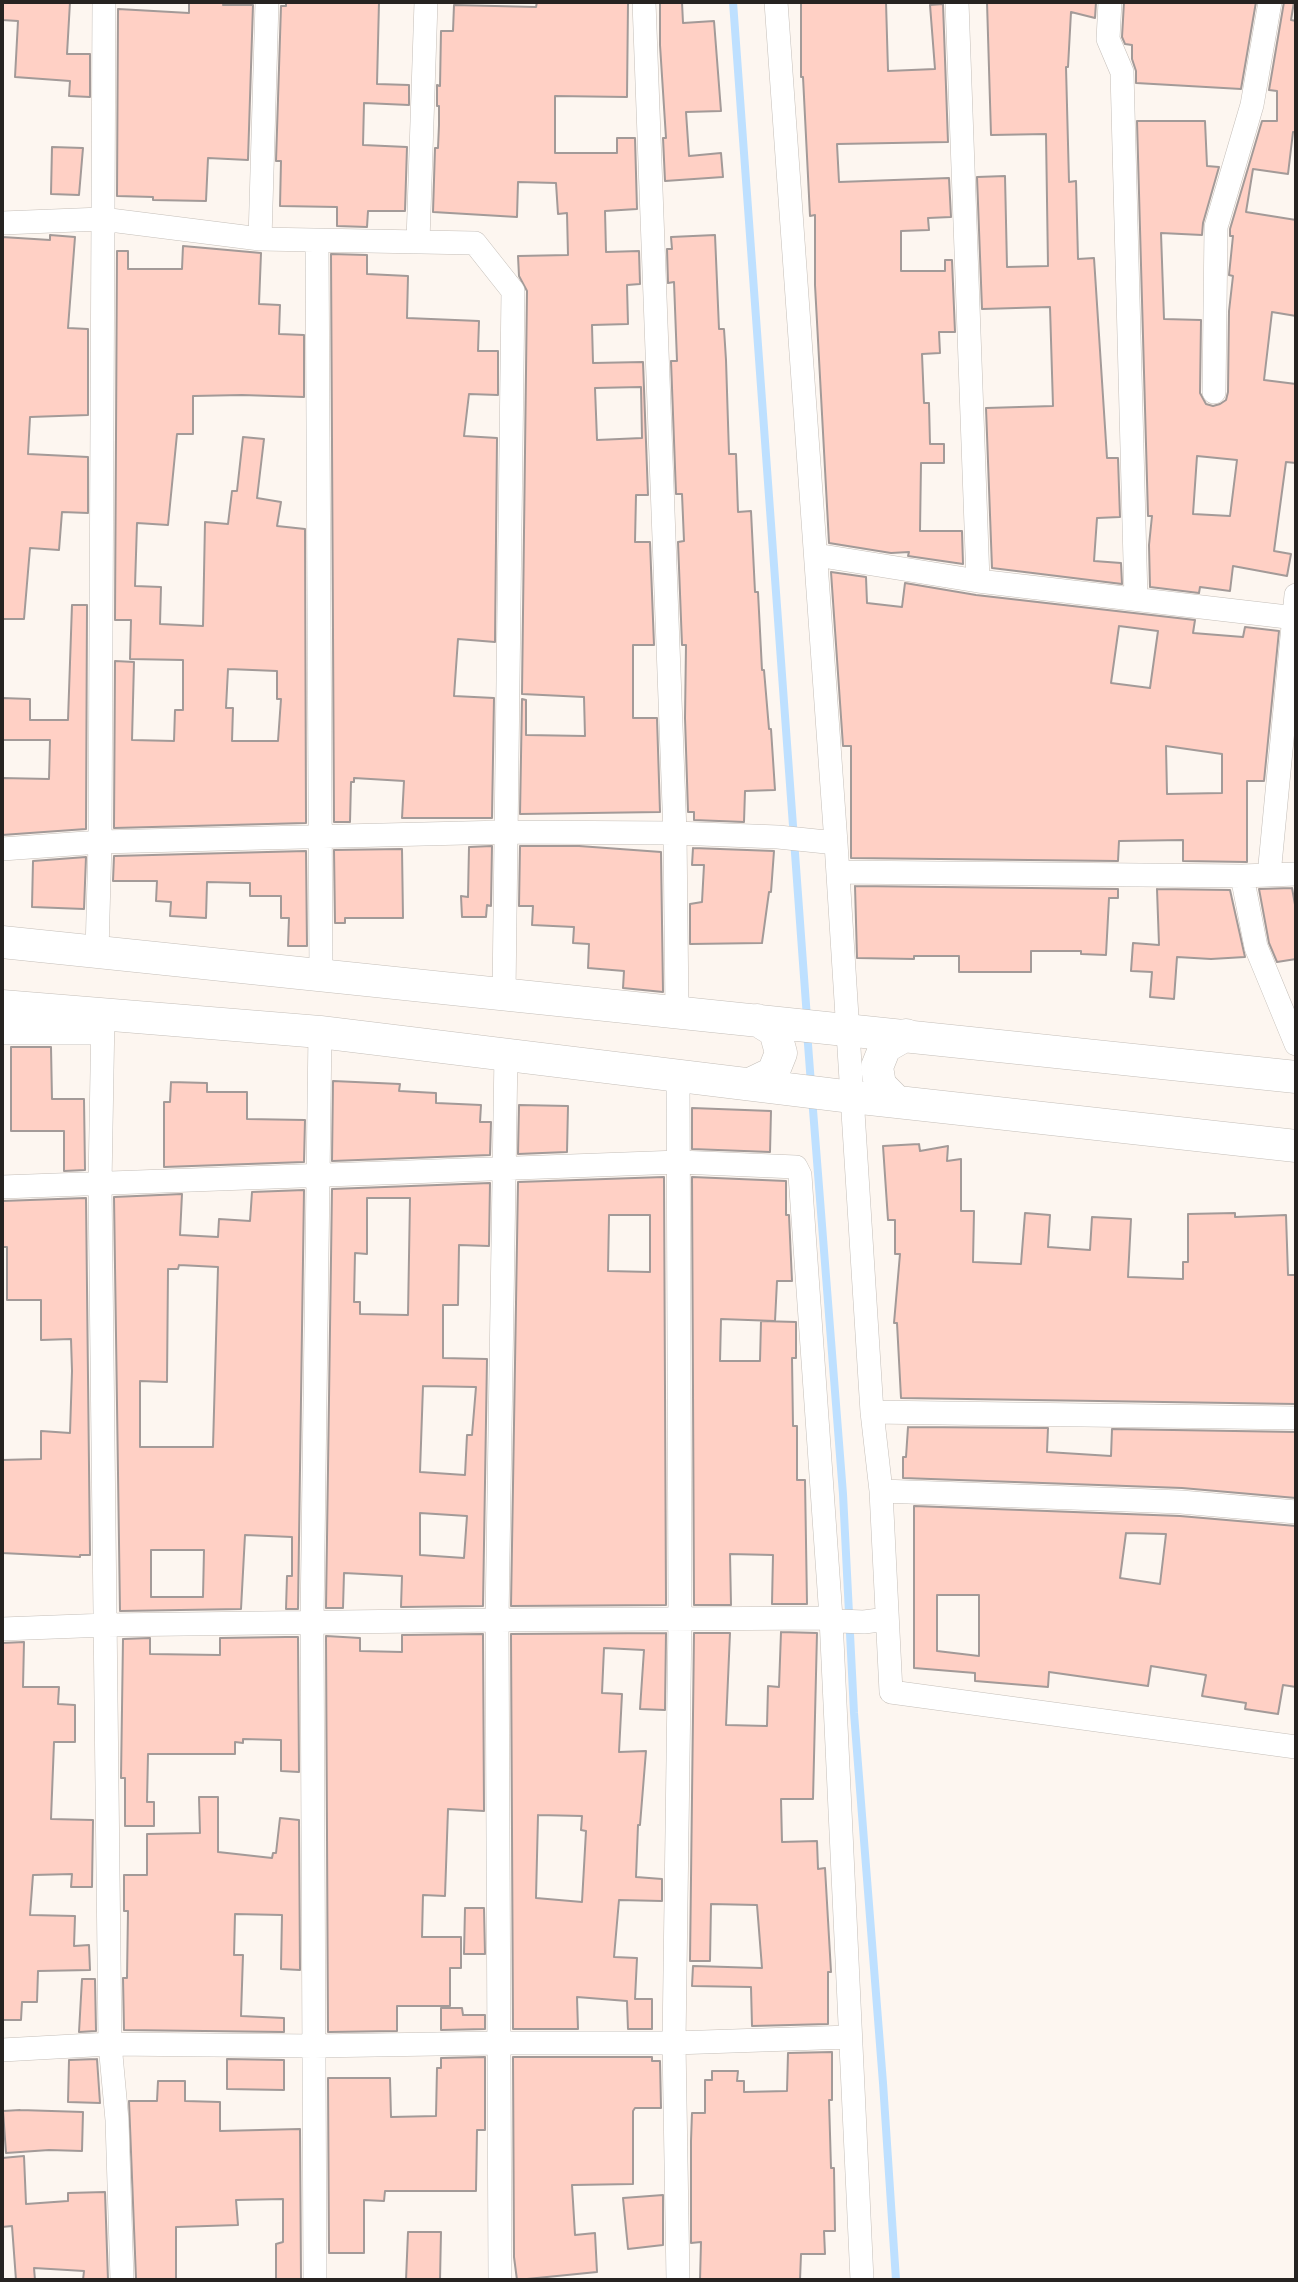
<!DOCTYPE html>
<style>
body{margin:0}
#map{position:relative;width:1298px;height:2282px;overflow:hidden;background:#fdf6f0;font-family:Helvetica,sans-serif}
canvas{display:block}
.frame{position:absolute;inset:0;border:4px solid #262321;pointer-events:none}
</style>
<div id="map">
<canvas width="1298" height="2282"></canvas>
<div class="frame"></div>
</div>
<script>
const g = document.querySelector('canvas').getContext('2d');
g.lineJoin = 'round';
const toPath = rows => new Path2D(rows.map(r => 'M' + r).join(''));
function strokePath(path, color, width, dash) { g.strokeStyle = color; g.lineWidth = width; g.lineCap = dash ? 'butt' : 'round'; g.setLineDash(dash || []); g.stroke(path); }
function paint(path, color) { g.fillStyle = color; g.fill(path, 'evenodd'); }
strokePath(toPath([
 [733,2,807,1018],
 [807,1031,811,1084],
 [812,1097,843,1494,854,1713,883,2083,896,2280]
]), '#bee0ff', 8);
const building = toPath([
 [2,2,70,2,67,54,90,54,90,97,69,96,70,81,15,77,18,21,2,20,2,2],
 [189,2,224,2,223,5,253,5,248,160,208,158,206,201,153,200,153,197,117,196,118,9,189,13,189,2],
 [286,2,379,2,377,84,409,85,409,105,364,103,363,145,407,147,405,211,368,211,367,227,337,226,337,207,280,206,281,161,276,161,281,6,286,6,286,2],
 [537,2,628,3,627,97,555,96,555,153,617,153,617,138,635,138,637,209,605,211,606,252,639,251,640,284,627,285,628,324,592,325,593,363,643,362,648,495,636,495,635,542,650,542,654,645,633,645,633,718,657,718,660,812,520,814,522,699,526,700,526,735,585,736,584,697,522,694,527,291,519,276,518,256,568,255,567,213,558,214,556,183,518,182,517,217,433,212,435,148,438,148,439,125,439,106,437,106,437,85,440,86,441,31,453,31,454,5,536,7,537,2],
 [641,387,642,438,597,440,595,388,641,387],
 [660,2,682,2,683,23,714,21,721,111,686,112,689,156,721,153,723,177,665,181,663,138,666,138,660,45,660,2],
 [801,2,886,2,888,71,935,69,930,5,943,4,948,142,837,144,839,182,949,178,951,217,928,218,929,230,901,231,901,271,945,271,945,260,952,260,955,332,939,332,940,353,922,354,924,403,929,403,930,444,944,444,944,463,921,463,920,531,962,531,963,564,908,556,909,552,891,553,829,543,815,285,815,215,810,216,803,77,801,77,801,2],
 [987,2,1096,2,1095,18,1071,12,1068,67,1066,67,1069,182,1076,181,1078,259,1094,258,1107,458,1118,458,1120,517,1097,518,1094,561,1121,563,1122,584,992,568,986,408,1053,406,1050,307,982,309,977,177,1005,176,1007,267,1048,266,1046,134,991,135,987,2],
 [1124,2,1256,2,1241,89,1136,83,1136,71,1132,59,1132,45,1125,44,1122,37,1124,2],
 [1284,2,1294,2,1291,20,1296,21,1296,132,1293,132,1288,174,1253,169,1246,212,1296,220,1296,316,1272,312,1264,380,1296,384,1296,463,1286,462,1274,551,1291,554,1287,576,1233,566,1230,591,1200,587,1199,593,1150,587,1149,545,1152,516,1148,516,1137,121,1205,121,1207,166,1219,167,1203,223,1202,235,1161,233,1164,319,1201,320,1200,393,1206,404,1213,406,1220,404,1226,400,1228,392,1229,311,1233,276,1229,275,1233,236,1230,236,1230,229,1262,121,1277,121,1277,91,1269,90,1284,2],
 [1197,456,1237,460,1230,516,1193,514,1197,456],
 [52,147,83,148,79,195,51,194,52,147],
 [50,235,75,237,68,328,88,329,88,415,30,417,28,454,88,457,88,513,62,512,59,550,30,548,24,619,2,619,2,237,50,240,50,235],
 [715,235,719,329,724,329,726,360,729,454,736,454,738,512,751,511,755,592,758,592,762,670,764,670,769,729,771,729,775,790,745,791,744,822,694,820,694,812,688,812,685,718,686,645,682,645,678,542,684,541,682,494,676,494,671,361,677,361,674,282,668,283,667,249,672,249,671,237,715,235],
 [183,246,261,253,259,304,280,305,279,334,304,335,304,397,242,395,193,396,193,434,177,434,168,525,137,523,135,586,161,587,160,624,203,626,205,522,228,524,232,491,237,491,243,437,264,439,257,498,281,502,277,526,305,529,306,823,114,828,115,661,134,662,132,740,174,741,175,710,183,710,183,660,130,659,131,620,115,620,117,251,128,251,128,269,182,269,183,246],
 [228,669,277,671,277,699,281,699,278,741,232,741,233,708,226,708,228,669],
 [331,254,367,255,367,274,408,276,407,318,479,321,478,351,498,351,498,395,469,394,464,436,497,438,495,642,458,639,454,696,494,698,492,818,402,818,404,781,354,778,354,782,351,782,350,822,334,822,331,254],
 [831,572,866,577,867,603,902,607,905,583,976,595,1195,620,1193,633,1243,637,1245,627,1279,631,1264,781,1247,781,1247,862,1183,861,1183,840,1119,841,1118,861,851,858,851,746,843,746,831,572],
 [1119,626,1158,631,1150,688,1111,683,1119,626],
 [1166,746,1222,754,1222,793,1167,794,1166,746],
 [72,605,87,605,86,829,2,835,2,778,49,779,50,740,2,740,2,698,30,699,30,720,68,720,72,605],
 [492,846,491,906,487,905,486,917,462,917,461,896,468,897,469,847,492,846],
 [520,846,579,846,661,852,663,992,623,988,624,971,588,968,589,944,573,943,574,927,532,925,533,906,519,906,520,846],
 [693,848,774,851,771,892,769,892,762,943,690,944,690,904,702,902,704,865,692,865,693,848],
 [402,849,403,918,345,918,345,923,335,923,334,850,402,849],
 [306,851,307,946,288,946,289,918,281,918,281,896,250,896,250,883,207,882,206,918,170,916,171,902,156,901,157,881,113,881,114,856,306,851],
 [86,857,84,909,32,907,33,861,86,857],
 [855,886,1118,889,1118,898,1109,898,1106,955,1081,954,1081,951,1031,951,1031,972,959,972,959,956,914,956,914,959,857,958,855,886],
 [1292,888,1296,910,1296,959,1277,962,1269,943,1259,889,1292,888],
 [1157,889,1230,890,1245,957,1211,959,1177,957,1174,999,1150,997,1152,972,1131,971,1133,943,1159,945,1157,889],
 [11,1047,51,1047,52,1099,84,1099,85,1170,64,1171,64,1131,11,1131,11,1047],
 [333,1081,400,1084,399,1091,436,1093,436,1103,481,1105,480,1122,491,1122,490,1155,332,1161,333,1081],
 [171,1082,207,1083,207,1092,247,1092,247,1119,305,1120,304,1162,164,1167,164,1102,170,1102,171,1082],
 [519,1105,568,1106,567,1152,518,1154,519,1105],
 [692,1108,771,1111,770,1152,692,1149,692,1108],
 [919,1144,920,1151,948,1146,947,1161,961,1159,961,1211,974,1211,973,1262,1021,1264,1025,1213,1050,1215,1048,1247,1090,1250,1092,1217,1131,1219,1128,1277,1183,1279,1183,1262,1188,1262,1188,1214,1235,1213,1235,1217,1286,1215,1288,1275,1296,1275,1296,1404,901,1398,897,1323,894,1323,900,1254,895,1254,895,1220,888,1220,883,1146,919,1144],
 [664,1177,666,1605,511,1606,518,1182,664,1177],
 [609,1215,650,1215,650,1272,608,1271,609,1215],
 [692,1177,786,1181,786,1215,789,1215,792,1281,777,1281,775,1321,721,1319,720,1361,760,1361,761,1321,796,1322,796,1358,792,1358,793,1426,797,1426,797,1480,805,1480,807,1604,772,1604,773,1555,730,1554,731,1605,694,1605,692,1177],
 [490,1183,489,1246,459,1245,458,1305,443,1305,443,1358,487,1359,483,1606,401,1607,402,1576,344,1573,343,1608,326,1608,332,1189,490,1183],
 [367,1198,410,1198,408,1315,360,1314,360,1302,354,1302,355,1253,367,1254,367,1198],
 [423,1386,476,1387,472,1435,467,1435,465,1475,420,1472,423,1386],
 [420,1513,467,1516,464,1558,420,1555,420,1513],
 [304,1190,298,1609,286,1609,287,1576,292,1576,292,1537,245,1535,241,1609,120,1611,114,1197,182,1194,180,1235,218,1237,219,1219,250,1221,252,1192,304,1190],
 [179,1265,218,1267,213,1447,140,1447,140,1381,167,1382,168,1269,178,1269,179,1265],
 [151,1550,204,1550,203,1597,151,1597,151,1550],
 [86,1198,90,1555,80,1555,80,1557,2,1553,2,1460,41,1459,41,1431,70,1433,72,1371,71,1339,41,1340,41,1300,7,1300,7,1247,2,1247,2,1201,86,1198],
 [908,1427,1048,1428,1047,1452,1111,1456,1112,1429,1296,1432,1296,1498,1182,1488,903,1478,903,1457,906,1457,908,1427],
 [914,1506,1180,1516,1296,1526,1296,1687,1283,1685,1278,1714,1245,1709,1246,1703,1202,1696,1206,1675,1151,1666,1148,1686,1049,1672,1048,1687,975,1681,975,1673,914,1668,914,1506],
 [1126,1533,1166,1534,1160,1584,1120,1578,1126,1533],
 [937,1595,979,1595,979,1656,937,1651,937,1595],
 [781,1632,817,1633,813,1799,781,1799,782,1842,817,1841,818,1869,825,1868,831,1972,828,1972,828,2024,752,2026,751,1987,692,1986,693,1966,762,1968,757,1905,711,1904,710,1961,690,1961,694,1633,730,1633,726,1725,767,1726,768,1686,779,1687,781,1632],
 [666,1633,665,1710,640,1709,644,1650,604,1648,602,1693,622,1694,619,1752,646,1751,640,1825,638,1825,636,1877,662,1879,662,1901,619,1900,614,1957,637,1958,635,1999,652,1999,652,2029,628,2029,627,2001,577,1997,578,2029,513,2029,511,1634,666,1633],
 [538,1815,582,1816,581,1830,586,1831,582,1902,536,1898,538,1815],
 [483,1634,484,1811,448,1809,445,1896,423,1895,422,1937,461,1937,461,1968,450,1968,450,2006,397,2006,397,2031,328,2032,326,1636,360,1638,360,1651,402,1652,402,1635,483,1634],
 [286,1637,298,1637,299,1772,281,1771,281,1740,243,1739,243,1743,235,1742,235,1754,148,1754,147,1802,154,1802,154,1826,125,1826,125,1778,121,1778,123,1639,150,1638,150,1654,220,1655,220,1638,286,1637],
 [24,1642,23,1687,59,1687,58,1704,75,1705,75,1742,54,1742,51,1819,93,1820,92,1887,71,1887,72,1874,33,1875,30,1915,75,1916,74,1946,89,1945,90,1970,38,1971,37,2002,22,2002,21,2020,2,2020,2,1643,24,1642],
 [199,1797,218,1797,218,1852,272,1858,273,1853,276,1853,280,1818,299,1820,300,1970,281,1969,282,1915,235,1914,234,1955,243,1955,241,2016,284,2018,284,2032,124,2030,123,1978,127,1978,128,1911,124,1911,124,1875,147,1875,147,1834,200,1833,199,1797],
 [465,1908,484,1908,485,1954,464,1954,465,1908],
 [82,1979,95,1979,96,2031,79,2032,82,1979],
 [441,2008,462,2008,463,2015,485,2015,485,2029,441,2030,441,2008],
 [832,2052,832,2100,829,2100,831,2168,834,2168,835,2231,824,2231,825,2254,801,2254,800,2280,700,2280,701,2242,691,2243,691,2141,692,2113,705,2113,705,2080,712,2080,712,2071,738,2071,737,2081,744,2081,744,2092,787,2091,788,2053,832,2052],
 [485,2057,485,2130,477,2130,476,2191,385,2191,384,2201,364,2200,364,2253,329,2253,328,2078,390,2078,391,2117,436,2116,437,2068,441,2068,441,2058,485,2057],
 [513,2057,652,2057,652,2061,660,2061,661,2108,635,2108,633,2111,633,2184,572,2185,575,2235,595,2233,597,2272,517,2280,514,2257,513,2057],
 [97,2059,100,2103,68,2102,69,2060,97,2059],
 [227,2059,284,2060,284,2090,227,2089,227,2059],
 [158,2081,185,2081,185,2101,220,2102,220,2131,300,2129,301,2280,276,2280,276,2244,283,2242,283,2199,236,2200,238,2225,176,2227,176,2279,136,2279,129,2101,157,2101,158,2081],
 [20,2110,83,2112,82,2151,49,2150,6,2153,3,2111,20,2110],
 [24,2156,26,2204,68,2201,68,2193,105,2192,108,2280,83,2280,84,2271,34,2268,35,2280,16,2280,12,2226,2,2227,2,2158,24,2156],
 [663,2195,663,2245,628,2249,623,2198,663,2195],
 [408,2232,441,2232,440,2280,406,2280,408,2232]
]);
paint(building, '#ffd0c5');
strokePath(building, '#a39a98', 2);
const street = toPath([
 [644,2,675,833,677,1012],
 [776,2,836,843,872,1412,881,1491,891,1692,1296,1747],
 [957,2,978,581],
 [1110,2,1108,39,1122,72,1136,599],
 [2,223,102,219,260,239,475,243,513,291,504,994],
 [260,239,267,2],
 [317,241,321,975],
 [418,241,426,2],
 [1214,392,1216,227,1252,105,1270,2],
 [816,555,978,581,1296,618],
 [2,849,100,842,505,832,675,833,778,837,836,843],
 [838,872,1242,876,1296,874],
 [1269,875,1296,595],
 [1242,876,1256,947,1296,1044],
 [97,952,100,842,104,2],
 [103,1015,100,1184,110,2044,117,2120,122,2280],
 [2,1033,102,1033],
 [678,1076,680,1618,674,2043,678,2280],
 [2,1187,679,1162,796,1167,800,1175,831,1618,862,2280],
 [872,1412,1296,1418],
 [881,1491,1181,1502,1296,1512],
 [2,1629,107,1625,497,1620,831,1618,839,1621,864,1622,887,1619],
 [2,2050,110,2044,314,2046,498,2043,674,2043,850,2037],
 [315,2280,312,1622,320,1032],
 [500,2280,497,1620,506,1053]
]);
const secondary = toPath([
 [2,942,1296,1077],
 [2,1006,320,1032,852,1097,1296,1146],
 [750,1084,773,1073,781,1053,775,1031,757,1020],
 [897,1102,880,1085,877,1067,885,1047,906,1035]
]);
strokePath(street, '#c4beb8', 24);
strokePath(secondary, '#c4beb8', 33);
strokePath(street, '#fff', 23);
strokePath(secondary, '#fff', 32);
</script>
